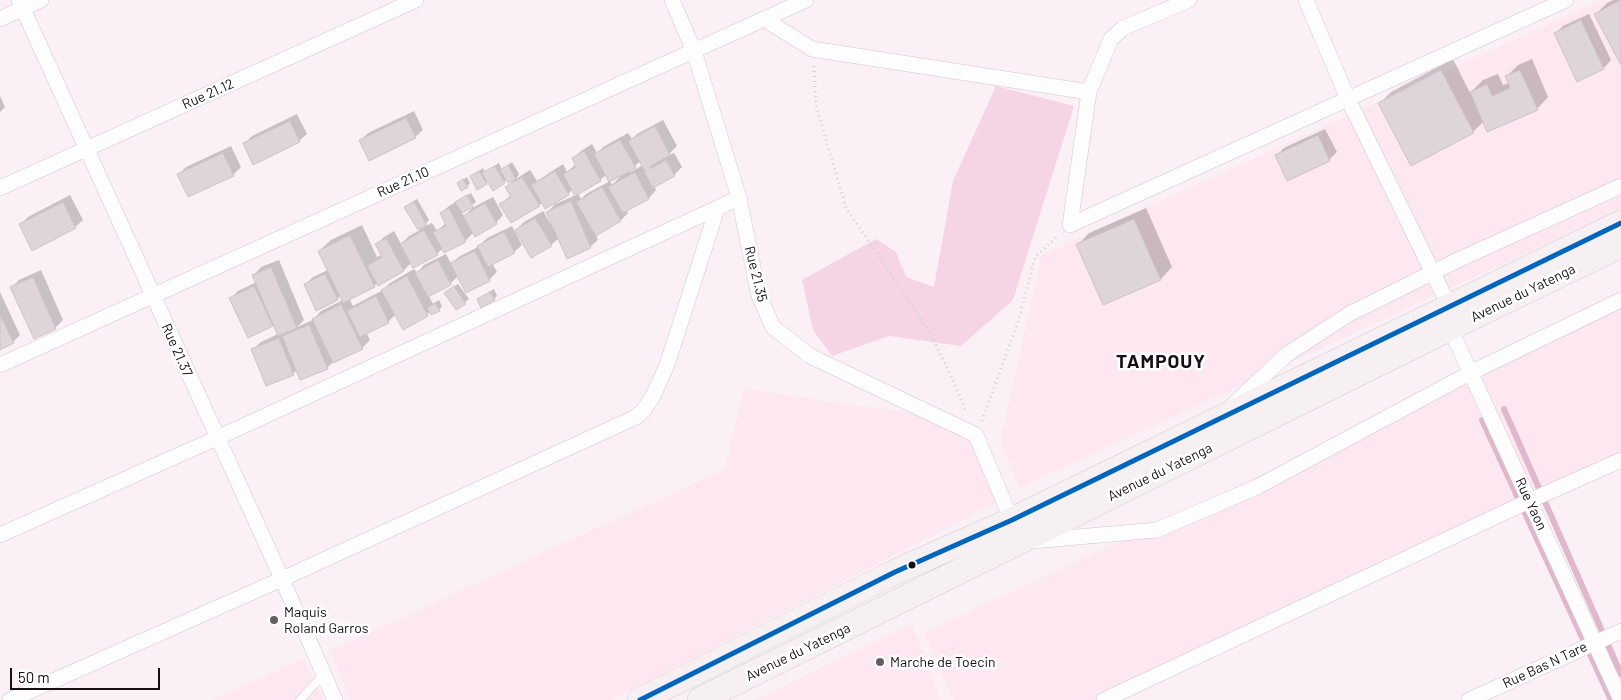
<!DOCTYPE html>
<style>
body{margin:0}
#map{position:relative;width:1621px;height:700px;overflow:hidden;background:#fbf0f5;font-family:Barlow,sans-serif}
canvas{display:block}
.scale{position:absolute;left:10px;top:668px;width:150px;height:22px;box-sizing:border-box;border:2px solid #170f13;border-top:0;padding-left:6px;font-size:15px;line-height:18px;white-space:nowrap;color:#170f13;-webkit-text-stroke:4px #fff;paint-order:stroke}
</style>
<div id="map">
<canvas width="1621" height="700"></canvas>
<div class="scale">50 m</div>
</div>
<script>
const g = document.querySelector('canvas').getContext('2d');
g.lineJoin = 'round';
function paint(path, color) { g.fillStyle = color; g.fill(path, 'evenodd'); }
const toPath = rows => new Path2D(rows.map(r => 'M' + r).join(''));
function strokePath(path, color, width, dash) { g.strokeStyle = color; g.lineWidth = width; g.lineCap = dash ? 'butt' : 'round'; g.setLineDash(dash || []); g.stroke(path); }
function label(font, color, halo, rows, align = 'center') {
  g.font = font + ' Barlow,sans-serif'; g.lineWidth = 5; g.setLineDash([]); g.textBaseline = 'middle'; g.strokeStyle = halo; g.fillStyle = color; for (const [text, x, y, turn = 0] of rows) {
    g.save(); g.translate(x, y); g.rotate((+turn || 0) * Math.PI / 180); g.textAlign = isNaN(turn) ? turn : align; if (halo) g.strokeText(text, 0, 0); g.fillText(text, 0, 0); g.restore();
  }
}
paint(toPath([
 [1602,0,1621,0,1621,209,1020,488,1000,442,1042,255],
 [1621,306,1621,462,1102,700,954,700,924,633],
 [744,388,843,404,926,414,972,439,996,503,611,700,351,700,330,651,725,469],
 [912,624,941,700,755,700,911,624],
 [304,658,324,700,212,700]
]), '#fde7f1');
paint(toPath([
 [996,86,1074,106,1013,300,961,346,889,336,832,356,813,330,802,280,876,239,896,252,906,277,934,287,953,181]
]), '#f5d4e4');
paint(toPath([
 [1613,0,1621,0,1621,62,1596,14,1607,3],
 [1589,14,1611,60,1604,68,1577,80,1555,34,1563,26],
 [1453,59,1470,93,1483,80,1498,74,1503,85,1509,83,1506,77,1518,65,1532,59,1548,97,1537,109,1484,121,1473,132,1412,164,1380,103,1391,92],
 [0,96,5,107,0,112],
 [414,111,423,130,415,137,361,140,368,133],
 [297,114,307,134,299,141,244,144,252,136],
 [663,120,677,146,667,156,674,153,682,167,674,175,654,186,656,190,649,198,626,210,628,213,621,220,596,235,598,240,590,247,559,238,551,245,516,230,524,222,543,211,553,228,554,227,548,212,555,204,576,195,573,189,568,194,546,207,543,202,539,205,501,204,511,195,507,187,515,179,507,179,504,182,488,181,486,183,471,177,483,168,485,172,499,163,502,170,512,162,519,174,516,179,530,170,537,181,563,164,567,172,576,164,573,159,581,151,592,144,597,153,603,147,628,133,632,139,637,134],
 [640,161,643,165,631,172,630,171],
 [655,162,646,172,644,168],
 [606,175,610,181,586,194,581,199,578,193,600,180],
 [622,175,612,185,610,181],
 [1325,129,1337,152,1329,160,1276,156,1284,148],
 [231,146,241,167,233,175,179,174,186,167],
 [467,177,470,183,467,186,458,183],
 [471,193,476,202,462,212,464,217,472,208,493,197,503,215,496,223,474,232,465,241,443,248,437,254,414,267,411,263,404,270,349,298,353,306,383,290,390,283,414,269,417,273,424,265,446,254,451,264,460,256,478,247,487,238,512,226,522,245,514,252,492,263,497,272,489,280,458,276,450,284,429,296,433,304,439,300,442,306,439,310,430,312,403,328,396,314,388,322,366,332,370,340,362,348,333,362,327,368,297,370,293,374,253,349,261,342,278,334,274,324,248,336,231,298,238,291,257,282,254,275,261,267,279,260,304,320,297,327,313,320,321,311,343,300,341,295,337,299,305,285,313,277,328,270,319,251,331,240,362,225,377,257,382,255,377,244,384,237,394,231,401,244,409,236,420,230,406,207,409,204,417,199,429,220,422,228,432,223,437,231,446,223,441,213,449,206],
 [70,195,83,220,75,227,20,225,28,217],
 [1146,208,1172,267,1161,279,1104,304,1078,245,1089,233],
 [41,270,63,320,56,327,34,337,12,287,19,280],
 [458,284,469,299,456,309,450,290],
 [494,289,497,296,494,299,478,299],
 [0,292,20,335,13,342,0,348]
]), '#0003');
strokePath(toPath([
 [1504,409,1621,674],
 [1482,420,1611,700]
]), '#e1b7cc', 6);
const building = toPath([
 [1621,0,1621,65,1594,14,1621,0],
 [1581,20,1604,69,1577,82,1554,33,1581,20],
 [1441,70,1474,133,1411,166,1378,103,1441,70],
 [1520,70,1538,110,1487,132,1470,92,1487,84,1492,96,1510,88,1505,76,1520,70],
 [406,118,416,138,369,161,359,140,406,118],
 [290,121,300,142,253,165,243,143,290,121],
 [655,126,670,155,644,170,628,141,655,126],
 [1318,135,1330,161,1287,181,1275,155,1318,135],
 [620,140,636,168,609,182,594,154,620,140],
 [584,151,601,181,575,196,563,174,576,167,572,158,584,151],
 [223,153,234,176,188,197,177,174,223,153],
 [666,160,675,176,653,188,644,172,666,160],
 [508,165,516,179,508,183,500,170,508,165],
 [495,166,505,183,493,191,482,173,495,166],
 [479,171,487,184,477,190,470,176,479,171],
 [555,171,569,195,545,209,531,185,555,171],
 [635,172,649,199,623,213,608,187,635,172],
 [522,177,540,206,511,223,499,204,511,197,505,187,522,177],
 [463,179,468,187,461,191,457,183,463,179],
 [602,187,621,221,596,236,576,202,602,187],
 [467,195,473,207,462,213,455,202,467,195],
 [571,201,591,248,567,259,546,212,571,201],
 [63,202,76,228,32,251,19,224,63,202],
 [414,202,427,225,418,230,404,207,414,202],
 [485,203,497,224,475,237,463,216,485,203],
 [449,208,466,242,444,253,433,232,446,226,440,213,449,208],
 [535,218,552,246,531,258,515,230,535,218],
 [1134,219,1161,280,1103,305,1076,244,1134,219],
 [424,230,438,255,413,268,400,244,424,230],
 [504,232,515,253,488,267,477,246,504,232],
 [350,235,375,287,343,303,318,251,350,235],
 [386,238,404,271,378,286,367,266,382,257,375,244,386,238],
 [475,251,490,281,466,293,450,263,475,251],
 [438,260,451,285,428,297,415,273,438,260],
 [271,267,297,328,278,336,252,275,271,267],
 [325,274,338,300,316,311,304,284,325,274],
 [407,276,428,316,403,330,381,290,407,276],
 [33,277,56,329,34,339,10,287,33,277],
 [254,286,273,326,248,338,229,298,254,286],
 [454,286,466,304,456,310,444,293,454,286],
 [490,292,495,300,481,308,477,299,490,292],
 [376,296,389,323,360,337,347,311,376,296],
 [435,303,440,311,431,315,427,308,435,303],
 [341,304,363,349,333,363,312,319,341,304],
 [0,315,14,343,0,350,0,315],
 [309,325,328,369,300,380,282,336,309,325],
 [279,338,294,375,266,386,251,349,279,338]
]);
paint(building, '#ded4d9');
strokePath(building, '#ccc3c7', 1);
const service = toPath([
 [300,700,324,674]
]);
const minor = toPath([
 [19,0,282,579,335,700],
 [672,0,694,51,739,198,759,296,773,327,810,356,976,435,1014,526],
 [1306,0,1348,99,1449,306,1450,328,1621,700],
 [0,19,41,0],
 [764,19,812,49,1089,92],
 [0,188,416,0],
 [1070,225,1566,0],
 [1070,225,1089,92,1111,39,1123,28,1189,0],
 [0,365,806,0],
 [1233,405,1286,355,1349,314,1460,259,1621,186],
 [0,535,217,438,739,198],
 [1032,541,1157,530,1257,487,1470,373,1621,300],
 [10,700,282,579,636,417,643,411,653,396,667,365,717,209],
 [1104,700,1529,501,1621,460],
 [1469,700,1621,631]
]);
const primary = toPath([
 [640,700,895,572,1012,520,1621,223],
 [700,700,1450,328,1621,245]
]);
strokePath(service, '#d1c7cc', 9);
strokePath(minor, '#d1c7cc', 16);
strokePath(primary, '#d4ced0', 26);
strokePath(toPath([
 [814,66,816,105,846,208,928,329,953,380,966,412],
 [982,421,1018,322,1035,257,1058,236]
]), '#d4d1d2', 3, [1, 4]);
strokePath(service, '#fefdfe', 8);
strokePath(minor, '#fefdfe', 15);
strokePath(primary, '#f6f0f3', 25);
strokePath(toPath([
 [640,700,895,572,1012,520,1621,223]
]), '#0065bd', 5);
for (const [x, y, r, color] of [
 [912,565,4.5,"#170f13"],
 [274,620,5,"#675e62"],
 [880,662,5,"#675e62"]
]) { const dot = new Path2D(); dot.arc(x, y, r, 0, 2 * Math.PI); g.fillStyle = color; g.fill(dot); strokePath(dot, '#fff', 2); }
label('14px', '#170f13', '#fff', [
 ["Rue 21.12",208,94,-24],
 ["Rue 21.10",403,182,-24],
 ["Rue 21.35",756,274,76],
 ["Avenue du Yatenga",1523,293,-26],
 ["Rue 21.37",177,350,66],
 ["Avenue du Yatenga",1160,472,-26],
 ["Rue Yaon",1531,504,65],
 ["Avenue du Yatenga",798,652,-26],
 ["Rue Bas N Tare",1545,665,-25]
]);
label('14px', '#170f13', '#fff', [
 ["Maquis",284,612],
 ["Roland Garros",284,628],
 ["Marche de Toecin",890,662]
], 'left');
g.letterSpacing = '1px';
label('bold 19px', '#170f13', '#fff', [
 ["TAMPOUY",1161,362]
]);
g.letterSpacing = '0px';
</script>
